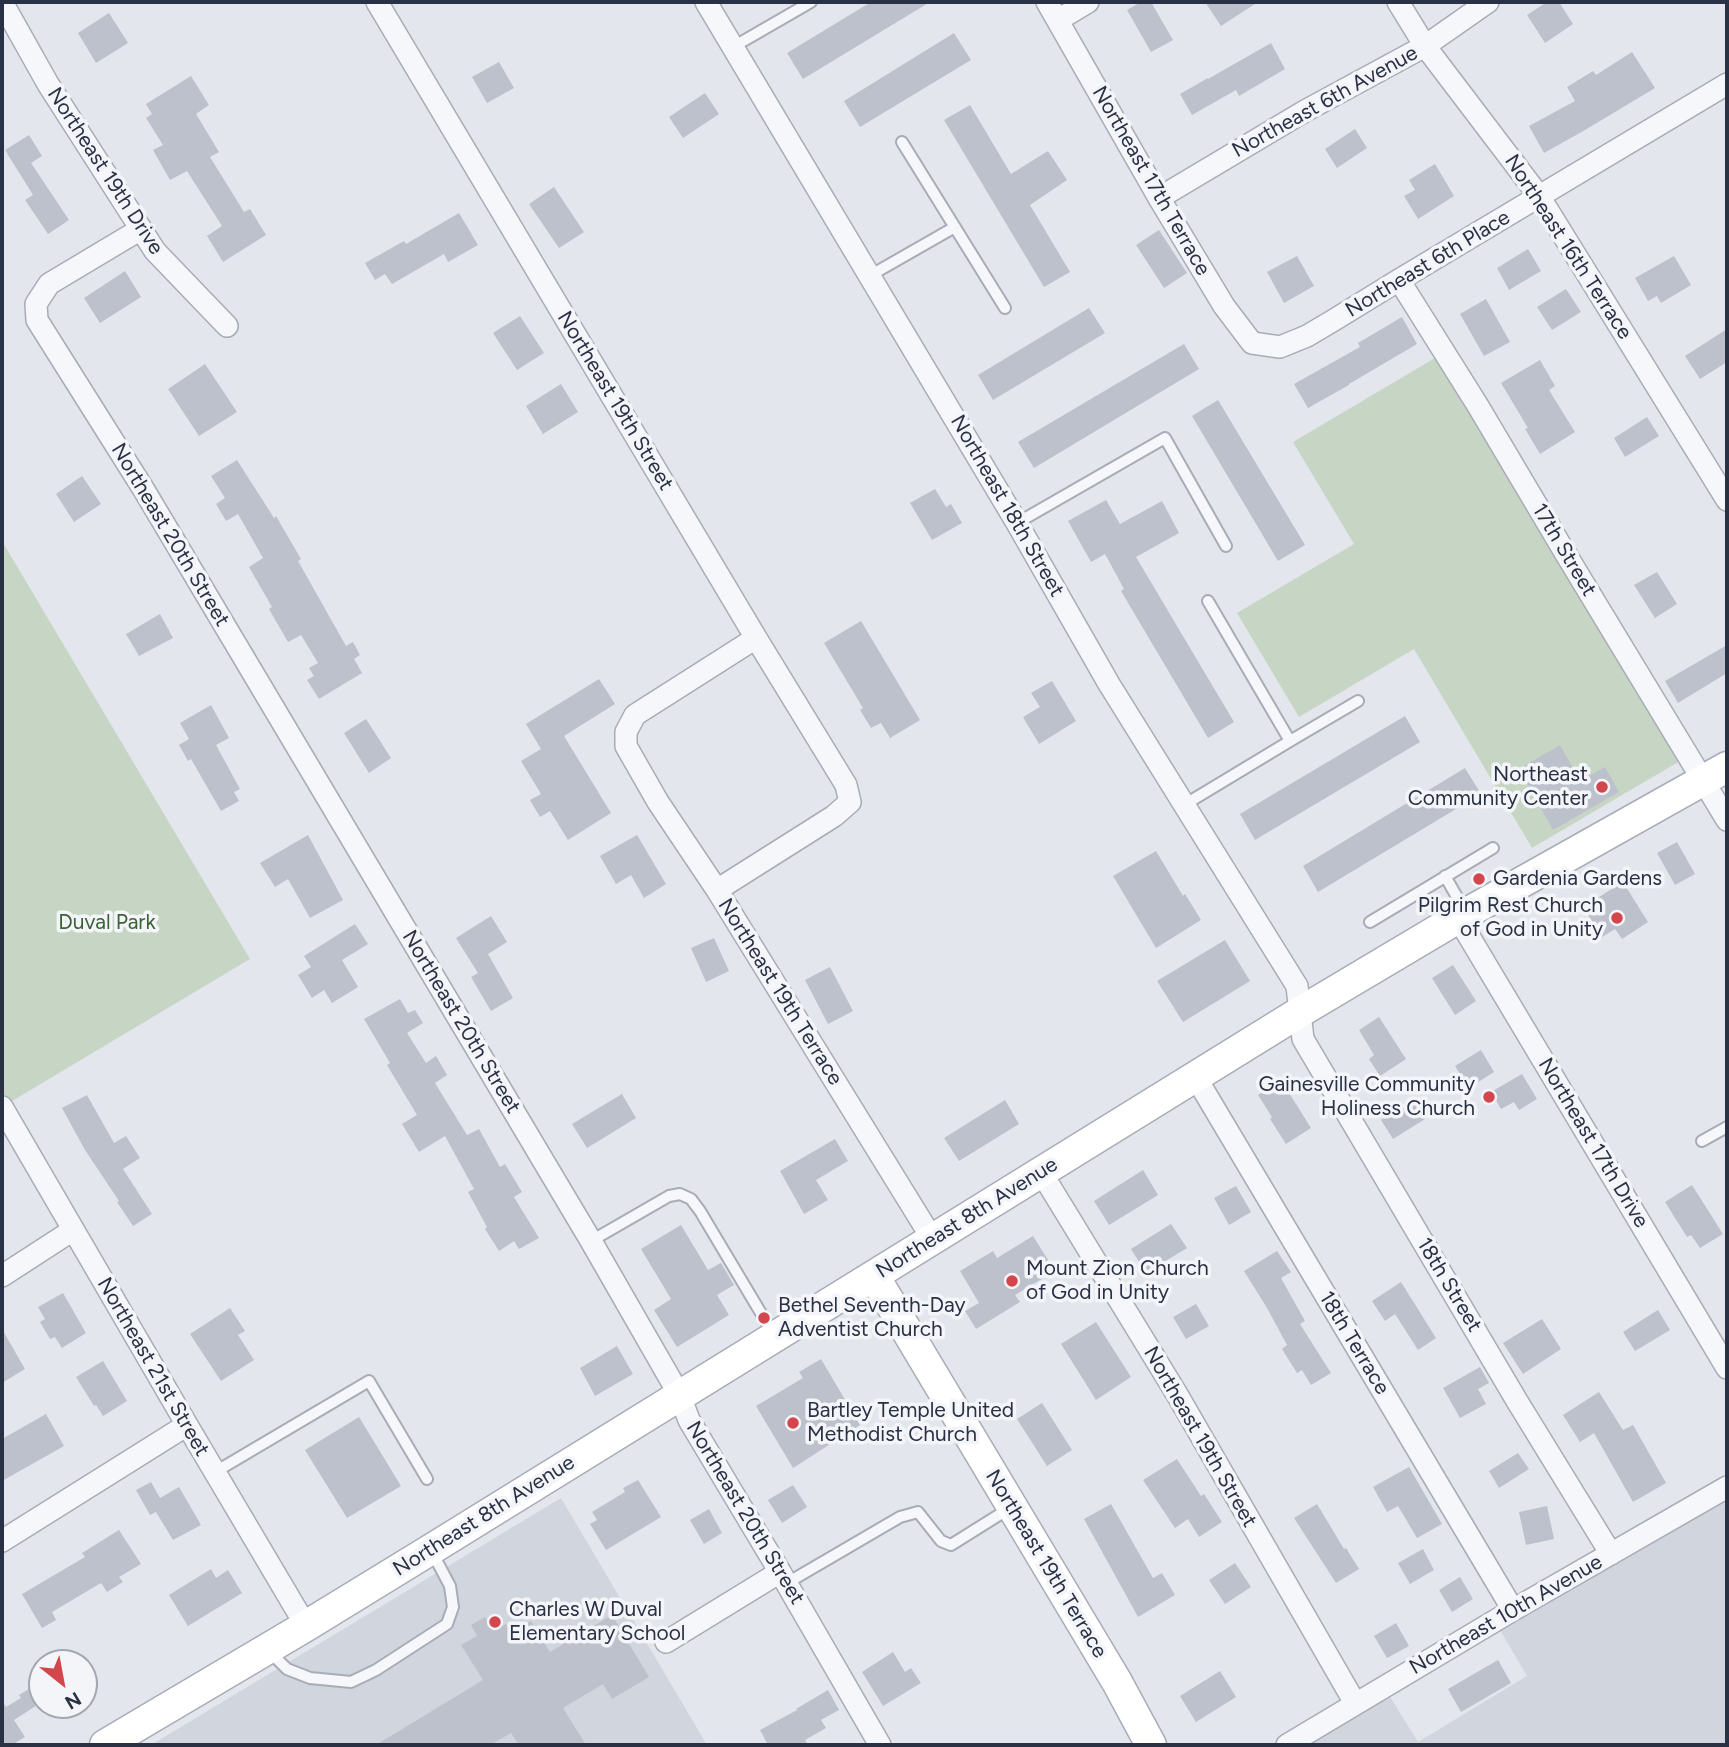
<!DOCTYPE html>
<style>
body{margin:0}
#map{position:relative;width:1729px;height:1747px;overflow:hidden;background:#e3e6ec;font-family:Figtree,sans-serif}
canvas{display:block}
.frame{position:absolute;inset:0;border:4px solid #2a3145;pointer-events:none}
.north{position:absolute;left:28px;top:1649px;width:70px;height:70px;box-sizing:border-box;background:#f3f5f9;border:2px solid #a3a7b1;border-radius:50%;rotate:149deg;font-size:19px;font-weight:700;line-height:28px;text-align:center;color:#2a3145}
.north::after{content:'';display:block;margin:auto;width:24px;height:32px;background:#d4464d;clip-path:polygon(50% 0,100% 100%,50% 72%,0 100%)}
</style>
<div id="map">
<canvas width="1729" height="1747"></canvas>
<div class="frame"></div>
<div class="north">N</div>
</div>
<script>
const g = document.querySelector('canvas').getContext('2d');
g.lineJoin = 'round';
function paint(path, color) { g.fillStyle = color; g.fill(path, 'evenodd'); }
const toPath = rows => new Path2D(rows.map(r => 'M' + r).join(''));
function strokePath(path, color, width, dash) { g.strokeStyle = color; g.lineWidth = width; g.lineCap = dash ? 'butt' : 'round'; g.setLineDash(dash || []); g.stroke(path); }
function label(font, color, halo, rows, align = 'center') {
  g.font = font + ' Figtree,sans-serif'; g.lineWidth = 7; g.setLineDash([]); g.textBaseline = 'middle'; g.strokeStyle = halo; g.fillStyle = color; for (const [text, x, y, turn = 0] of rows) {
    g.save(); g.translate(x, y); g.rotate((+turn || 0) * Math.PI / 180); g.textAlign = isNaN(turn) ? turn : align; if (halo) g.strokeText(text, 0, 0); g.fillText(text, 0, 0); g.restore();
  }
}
paint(toPath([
 [1727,1493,1727,1745,1308,1745,1389,1695,1418,1742,1527,1676,1500,1630],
 [561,1498,707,1745,151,1745]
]), '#d1d5de');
paint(toPath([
 [1440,355,1680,761,1532,848,1414,649,1299,717,1237,613,1354,544,1293,442],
 [2,541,250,959,2,1107]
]), '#c7d6c4');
paint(toPath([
 [871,2,930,2,803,79,787,53],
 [1141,2,1151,2,1173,40,1151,52,1127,10],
 [1205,2,1258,2,1221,26],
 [1547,2,1559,2,1573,24,1545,43,1527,15],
 [109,13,128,43,96,63,78,33],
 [954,33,971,60,860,127,844,101],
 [1271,43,1285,69,1239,96,1236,90,1192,115,1180,94,1208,78,1208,79],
 [1632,52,1655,88,1585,130,1544,153,1529,126,1575,101,1567,87,1593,71,1596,75],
 [499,62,514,88,487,103,472,77],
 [191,76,209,105,196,114,219,152,210,157,244,212,250,209,266,235,223,262,207,236,222,226,187,171,170,180,153,150,163,145,146,118,152,114,146,104],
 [705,93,719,114,683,138,669,117],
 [970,105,1011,174,1048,151,1067,180,1030,205,1070,272,1044,287,944,120],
 [1355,129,1367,148,1337,168,1325,149],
 [29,135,42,156,31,163,69,220,48,234,25,200,33,195,5,150],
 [1435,164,1454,196,1418,219,1404,196,1415,190,1409,180],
 [554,187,584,232,559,248,529,204],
 [459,213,478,245,448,262,444,254,392,284,385,274,375,280,365,263,404,241,406,244],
 [1159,230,1187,273,1164,288,1136,245],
 [1528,249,1541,271,1509,290,1497,268],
 [1297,256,1314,286,1284,303,1267,272],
 [1674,256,1691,285,1661,303,1657,296,1648,301,1635,278],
 [125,271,141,297,100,323,84,298],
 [1566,289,1581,312,1552,330,1537,307],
 [1486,299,1510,342,1484,356,1460,314],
 [1089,308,1105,333,993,400,978,375],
 [520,316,544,353,517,370,493,333],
 [1402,317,1417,344,1349,384,1349,385,1308,408,1294,384,1360,347,1358,343],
 [1727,329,1727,362,1700,379,1685,356],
 [1184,344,1199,369,1034,468,1018,442],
 [1540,360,1555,386,1549,390,1575,432,1540,454,1525,429,1528,428,1501,383],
 [205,364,237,412,199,436,168,389],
 [561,384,578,412,543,434,526,406],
 [1218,400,1305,545,1278,561,1192,416],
 [1647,417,1659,436,1625,457,1614,438],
 [237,460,274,518,276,516,301,559,298,561,346,646,353,642,360,655,354,659,362,673,319,699,307,680,314,676,309,668,318,663,301,635,288,642,269,609,272,607,249,567,263,558,238,514,226,521,216,504,225,498,211,476],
 [82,476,101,504,74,522,56,494],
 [935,489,946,507,951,504,962,523,932,540,910,503],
 [1106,500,1120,524,1162,501,1179,533,1136,557,1234,722,1208,738,1121,591,1124,589,1105,554,1091,562,1068,521],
 [1657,572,1677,604,1655,618,1634,585],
 [160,614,173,638,139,656,126,634],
 [861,621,920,720,890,738,881,723,871,728,860,710,863,708,824,643],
 [1727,645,1727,673,1678,703,1665,681],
 [599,679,615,704,564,736,611,813,568,840,550,811,540,817,530,800,541,794,521,761,541,749,526,724],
 [1052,681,1076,721,1039,744,1023,717,1040,707,1031,693],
 [211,705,229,738,216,745,240,789,234,792,239,801,221,811,191,759,188,761,179,745,189,739,180,723],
 [1405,716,1420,742,1255,840,1240,814],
 [366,719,391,758,369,773,344,733],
 [1560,745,1580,781,1605,767,1619,792,1553,830,1519,769],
 [1465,768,1481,794,1318,892,1303,866],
 [308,835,343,900,310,918,288,879,275,887,260,863],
 [637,835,666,884,644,898,631,875,616,884,600,856],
 [1677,842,1695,874,1675,885,1657,853],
 [1156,851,1183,896,1185,894,1201,920,1156,948,1113,876],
 [1623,882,1648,922,1622,939,1615,929,1602,937,1583,907],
 [491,916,507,942,488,954,513,998,491,1011,471,977,478,973,456,938],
 [355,924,368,944,342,960,358,987,332,1003,324,990,312,998,298,975,311,967,304,956],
 [714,938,729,971,706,982,691,948],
 [1225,940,1250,981,1183,1022,1157,981],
 [1453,965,1476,1001,1455,1015,1432,978],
 [830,967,853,1011,828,1024,805,980],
 [400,999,408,1013,415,1010,423,1023,407,1033,426,1063,436,1056,447,1075,435,1083,467,1135,479,1129,500,1167,505,1164,522,1192,514,1197,539,1238,519,1249,514,1241,499,1251,485,1229,487,1227,468,1192,474,1189,445,1136,419,1152,402,1124,417,1115,387,1065,390,1063,364,1019],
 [1379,1017,1406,1059,1380,1076,1369,1059,1374,1055,1359,1030],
 [1481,1050,1494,1072,1469,1088,1455,1066],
 [1522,1074,1537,1099,1519,1110,1514,1102,1501,1109,1491,1092],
 [1281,1080,1311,1128,1286,1144,1270,1119,1272,1117,1258,1095],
 [622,1094,636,1118,587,1148,572,1124],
 [87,1095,114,1143,126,1136,140,1158,123,1169,152,1214,133,1226,117,1202,119,1201,85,1150,62,1108],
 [1005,1100,1019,1124,959,1161,944,1138],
 [1413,1100,1425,1119,1393,1139,1381,1120],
 [835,1139,848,1161,816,1180,828,1200,804,1214,780,1171],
 [1143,1170,1158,1195,1109,1225,1094,1201],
 [1692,1185,1723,1234,1700,1248,1691,1235,1687,1237,1665,1202],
 [1236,1186,1251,1212,1229,1225,1214,1198],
 [1171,1224,1187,1248,1146,1273,1131,1249],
 [681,1225,708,1270,721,1263,734,1285,717,1295,729,1315,677,1347,654,1310,671,1299,641,1249],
 [1033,1236,1055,1271,1015,1295,1020,1302,976,1329,965,1311,979,1303,960,1271,993,1251,997,1258],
 [1277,1251,1291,1272,1281,1278,1305,1321,1300,1324,1331,1373,1311,1385,1302,1370,1297,1373,1282,1349,1287,1345,1267,1308,1244,1271],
 [1401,1282,1436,1338,1418,1350,1395,1314,1385,1321,1372,1301],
 [63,1293,86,1333,62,1348,55,1337,50,1339,40,1322,45,1319,38,1307],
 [1196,1304,1209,1326,1186,1339,1173,1317],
 [230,1308,245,1331,238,1335,254,1360,221,1381,190,1334],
 [1658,1310,1670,1330,1635,1351,1623,1332],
 [1542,1319,1561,1349,1523,1374,1503,1343],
 [1096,1322,1131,1377,1096,1400,1061,1344],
 [2,1329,25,1369,2,1383],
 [617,1346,633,1374,595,1396,580,1368],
 [821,1359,860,1425,793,1468,756,1406,803,1378,799,1372],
 [103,1361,127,1401,103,1416,96,1405,94,1406,76,1377],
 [1480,1367,1489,1383,1478,1389,1486,1404,1460,1418,1443,1388],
 [1599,1392,1623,1430,1633,1425,1666,1483,1633,1502,1594,1433,1580,1442,1563,1415],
 [1042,1403,1072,1450,1047,1466,1017,1419],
 [46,1414,64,1446,2,1481,2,1439],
 [359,1417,401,1486,347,1518,305,1450],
 [1518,1453,1529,1469,1499,1488,1489,1471],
 [1177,1459,1201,1496,1204,1494,1222,1522,1199,1537,1188,1519,1175,1528,1143,1480],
 [1409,1467,1442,1524,1417,1538,1398,1506,1387,1512,1373,1487],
 [638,1480,661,1517,606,1550,590,1524,597,1520,592,1512,625,1492,623,1488],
 [151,1482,160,1498,179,1487,201,1525,173,1540,156,1512,150,1515,136,1490],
 [793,1485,807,1507,782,1523,768,1500],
 [1111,1504,1153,1578,1162,1573,1175,1595,1138,1617,1084,1519],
 [1317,1504,1344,1549,1346,1548,1359,1569,1336,1583,1294,1518],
 [1547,1506,1554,1539,1526,1545,1519,1512],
 [709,1509,722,1533,704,1544,690,1520],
 [119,1530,141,1564,119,1577,123,1582,107,1592,101,1583,52,1612,56,1620,42,1628,22,1594,85,1557,82,1553],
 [1423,1549,1434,1570,1410,1584,1398,1563],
 [1235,1563,1251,1587,1225,1604,1209,1580],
 [211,1569,216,1578,228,1570,242,1593,188,1626,169,1595],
 [1460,1577,1473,1599,1452,1612,1439,1590],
 [612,1615,649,1677,612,1699,603,1684,563,1708,586,1745,519,1745,511,1733,490,1745,376,1745,483,1680,461,1645,477,1636,471,1625,485,1617,493,1631,506,1624,511,1633,531,1621,550,1652],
 [1396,1623,1409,1646,1387,1658,1374,1636],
 [893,1652,905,1672,911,1668,921,1683,883,1706,862,1672],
 [1498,1660,1511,1683,1461,1712,1448,1689],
 [1220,1671,1236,1697,1196,1722,1180,1696],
 [42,1681,42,1702,14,1720,25,1737,12,1745,2,1745,2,1701,6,1707,21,1698,19,1695],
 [828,1690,839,1710,821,1720,826,1728,805,1740,808,1745,768,1745,760,1730,797,1710,796,1709]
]), '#bdc1cc');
const lane = toPath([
 [733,47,811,2],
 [902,142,1005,308],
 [871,275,955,227],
 [1017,523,1165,438,1226,546],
 [1290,741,1358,701],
 [1184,805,1290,741,1208,601],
 [1445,876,1465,911],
 [1370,922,1493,848],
 [1702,1141,1727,1127],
 [591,1241,669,1196,680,1194,691,1199,700,1211,774,1335],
 [215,1472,369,1381,427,1479],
 [787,1583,900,1517,918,1512,941,1541,951,1545,1010,1508],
 [269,1651,287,1669,310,1678,351,1682,376,1670,447,1624,453,1607,450,1586,432,1552]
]);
const street = toPath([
 [2,2,48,84,155,251,227,326],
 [377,2,756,638,846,785,850,802,834,816,717,890],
 [706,2,1017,523,1109,684,1297,986,1303,1039,1517,1401,1611,1554],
 [1047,2,1159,198,1224,306,1252,343,1280,347,1307,336,1334,320,1399,280,1727,84],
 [1398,2,1425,46,1539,196,1727,500],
 [1058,20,1088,2],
 [1159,198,1305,111,1425,46,1488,2],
 [141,229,49,284,36,304,37,320,144,490,591,1241,680,1396,689,1420,780,1572,880,1745],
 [1399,280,1478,406,1564,551,1727,820],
 [756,638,635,715,626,732,626,746,658,802,717,890,933,1240],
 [1458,918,1727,1368],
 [1195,1076,1513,1610],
 [2,1107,187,1425,306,1626],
 [1041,1172,1178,1396,1355,1703],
 [2,1276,73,1230],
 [2,1541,187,1425],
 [666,1642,780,1572],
 [1287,1745,1513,1610,1727,1487]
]);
const secondary = toPath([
 [874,1276,1117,1682,1151,1745],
 [105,1745,306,1626,430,1550,1300,1012,1458,918,1727,767]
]);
strokePath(lane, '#a8acb7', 14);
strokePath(street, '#a8acb7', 24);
strokePath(secondary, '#a8acb7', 33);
strokePath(lane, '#f6f7fa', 10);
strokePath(street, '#f6f7fa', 21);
strokePath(secondary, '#fff', 30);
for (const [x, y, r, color] of [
 [1602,787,7,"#d4464d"],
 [1479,879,7,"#d4464d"],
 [1617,918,7,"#d4464d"],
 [1489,1097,7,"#d4464d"],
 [1012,1281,7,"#d4464d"],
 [764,1318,7,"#d4464d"],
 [793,1423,7,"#d4464d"],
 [495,1622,7,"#d4464d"]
]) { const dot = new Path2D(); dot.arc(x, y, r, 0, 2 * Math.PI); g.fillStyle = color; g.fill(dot); strokePath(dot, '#f3f5f9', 2.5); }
label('21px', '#2a3145', '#f3f5f9', [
 ["Northeast 6th Avenue",1325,102,-29],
 ["Northeast 19th Drive",105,171,57],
 ["Northeast 17th Terrace",1151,181,60],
 ["Northeast 16th Terrace",1568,247,57],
 ["Northeast 6th Place",1428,264,-31],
 ["Northeast 19th Street",615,401,59],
 ["Northeast 18th Street",1007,506,60],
 ["Northeast 20th Street",170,535,59],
 ["17th Street",1564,550,59],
 ["Northeast 19th Terrace",780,992,58],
 ["Northeast 20th Street",461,1022,59],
 ["Northeast 17th Drive",1593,1143,59],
 ["Northeast 8th Avenue",967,1218,-32],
 ["18th Street",1449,1285,59],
 ["18th Terrace",1354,1343,59],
 ["Northeast 21st Street",153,1367,60],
 ["Northeast 19th Street",1200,1437,60],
 ["Northeast 20th Street",745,1513,59],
 ["Northeast 8th Avenue",484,1516,-32],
 ["Northeast 19th Terrace",1046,1564,59],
 ["Northeast 10th Avenue",1506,1615,-30]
]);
label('21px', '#2a3145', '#f3f5f9', [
 ["Northeast",1588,775,"right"],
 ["Community Center",1588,799,"right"],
 ["Gardenia Gardens",1493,879],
 ["Pilgrim Rest Church",1603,906,"right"],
 ["of God in Unity",1603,930,"right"],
 ["Gainesville Community",1475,1085,"right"],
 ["Holiness Church",1475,1109,"right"],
 ["Mount Zion Church",1026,1269],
 ["of God in Unity",1026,1293],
 ["Bethel Seventh-Day",778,1306],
 ["Adventist Church",778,1330],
 ["Bartley Temple United",807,1411],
 ["Methodist Church",807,1435],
 ["Charles W Duval",509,1610],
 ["Elementary School",509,1634]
], 'left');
label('21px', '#3b6137', '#f3f5f9', [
 ["Duval Park",107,923]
]);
</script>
